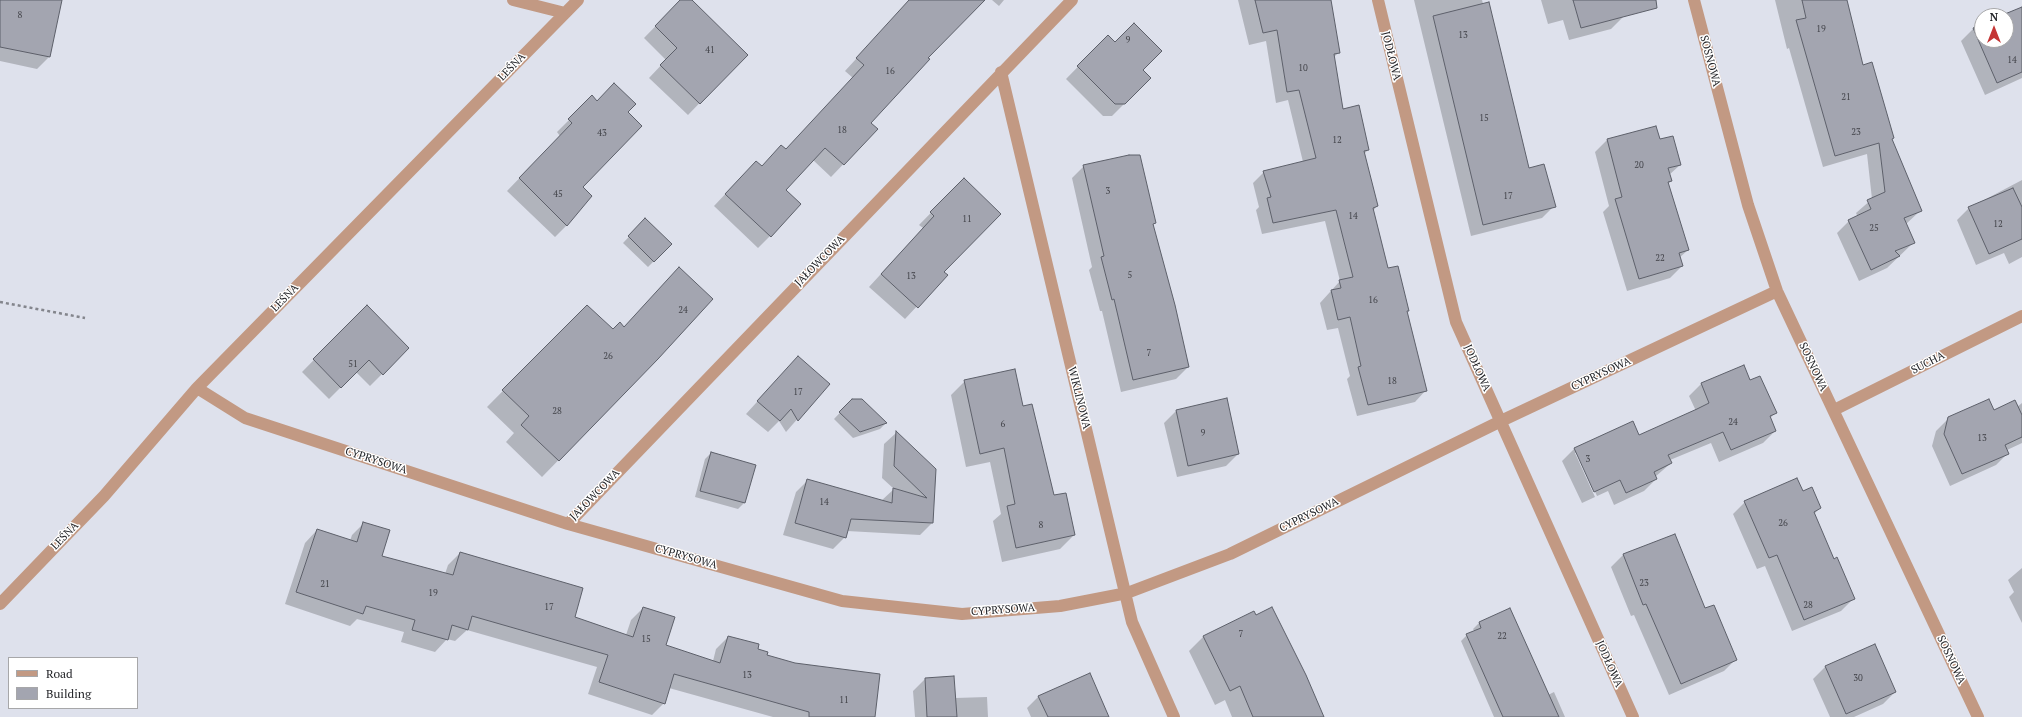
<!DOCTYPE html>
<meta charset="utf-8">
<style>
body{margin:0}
#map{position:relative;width:2022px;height:717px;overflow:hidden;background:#dee1ec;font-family:"PT Serif",serif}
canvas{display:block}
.legend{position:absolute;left:8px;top:657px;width:130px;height:52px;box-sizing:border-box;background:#fff;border:1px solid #a7a7a9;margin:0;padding:5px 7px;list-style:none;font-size:12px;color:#232428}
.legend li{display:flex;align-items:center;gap:8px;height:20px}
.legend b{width:20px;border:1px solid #a7a7a9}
.north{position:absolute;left:1974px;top:8px;width:40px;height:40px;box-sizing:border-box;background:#fff;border:1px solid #a7a7a9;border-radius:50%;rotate:0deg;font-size:11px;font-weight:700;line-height:16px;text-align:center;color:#232428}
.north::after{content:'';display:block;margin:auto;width:14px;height:18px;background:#c43534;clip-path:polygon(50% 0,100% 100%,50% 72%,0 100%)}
</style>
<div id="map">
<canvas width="2022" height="717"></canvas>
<ul class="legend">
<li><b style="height:5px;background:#c29983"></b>Road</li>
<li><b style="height:11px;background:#a3a5b0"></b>Building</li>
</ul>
<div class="north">N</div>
</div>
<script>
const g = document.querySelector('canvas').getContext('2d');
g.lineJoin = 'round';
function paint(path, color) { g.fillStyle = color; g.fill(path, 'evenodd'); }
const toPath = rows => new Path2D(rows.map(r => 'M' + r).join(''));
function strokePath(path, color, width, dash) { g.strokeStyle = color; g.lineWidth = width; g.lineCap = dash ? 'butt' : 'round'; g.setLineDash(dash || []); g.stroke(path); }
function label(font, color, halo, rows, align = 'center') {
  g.font = font + ' "PT Serif",serif'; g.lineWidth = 3; g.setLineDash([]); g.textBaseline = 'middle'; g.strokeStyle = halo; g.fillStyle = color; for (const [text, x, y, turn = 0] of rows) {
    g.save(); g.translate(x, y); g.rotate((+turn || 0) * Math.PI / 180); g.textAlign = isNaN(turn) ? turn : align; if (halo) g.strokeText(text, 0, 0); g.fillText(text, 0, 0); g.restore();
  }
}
paint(toPath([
 [0,0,61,0,49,57,37,69,0,61],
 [681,0,690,0,746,55,688,115,649,78,666,60,644,38],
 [910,0,984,0,927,58,870,123,877,129,831,177,813,160,784,190,770,236,758,248,714,206,744,174,761,167,786,150,853,78,845,71],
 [992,0,1004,0,999,6],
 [1238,0,1327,0,1339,52,1333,58,1342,110,1368,150,1364,154,1377,206,1373,211,1388,269,1408,310,1406,312,1426,390,1415,402,1357,416,1347,379,1350,376,1338,328,1327,330,1320,303,1340,281,1325,221,1262,234,1256,210,1259,207,1253,183,1264,172,1303,162,1288,100,1276,103,1266,41,1249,45],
 [1414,0,1482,0,1529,169,1554,206,1542,218,1471,236],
 [1541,0,1618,0,1623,17,1611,29,1569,40,1563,20,1548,24],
 [1775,0,1846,0,1862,66,1920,211,1906,224,1913,243,1887,268,1859,281,1837,233,1849,221,1858,217,1856,213,1872,199,1867,154,1823,167,1789,48,1787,49],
 [2022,8,2022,78,1985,95,1961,41,1973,29,1982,25,1982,40,2006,40,2006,16,2003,16],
 [1108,36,1150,78,1112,116,1103,116,1066,79],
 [592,97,597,102,626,112,581,187,567,225,555,237,507,191,560,136,557,132],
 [1655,127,1659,141,1680,165,1669,175,1671,181,1668,184,1688,250,1679,258,1682,266,1670,278,1627,291,1603,212,1609,206,1595,152,1607,140],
 [1084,166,1152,225,1188,367,1176,379,1121,392,1102,311,1100,311,1089,270,1092,267,1072,178],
 [964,179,942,272,946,275,905,319,869,287,923,228,919,225],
 [2022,180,2022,257,2009,264,2004,253,1976,265,1957,220,1969,208],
 [645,220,671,244,648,267,623,243],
 [679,269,657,359,542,477,506,442,514,433,487,407,587,306,612,330,624,327],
 [367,306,408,348,370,386,356,372,329,399,302,372],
 [786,370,828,384,786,432,779,421,768,432,746,414],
 [965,381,1022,408,1053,496,1074,535,1060,549,1002,562,993,521,1001,514,990,462,966,467,951,395],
 [1750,382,1776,413,1770,418,1775,431,1763,443,1719,462,1711,443,1670,460,1671,463,1655,477,1656,479,1644,491,1614,505,1608,491,1582,503,1562,461,1574,449,1639,437,1696,411,1689,396,1701,384],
 [1575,453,1577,453,1597,496,1595,497],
 [852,400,886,423,880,429,853,438,834,419],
 [2022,403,2022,443,2007,450,2008,453,1996,465,1950,486,1932,446,1936,431,1949,418,2017,407],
 [1176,411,1238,454,1226,466,1177,477,1164,423],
 [896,433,935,470,932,523,920,535,847,531,845,537,833,549,783,535,796,492,808,480,881,501,894,489,882,478,884,444],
 [711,453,755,465,744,503,738,509,695,497,705,459],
 [1802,492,1820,508,1814,514,1833,560,1853,599,1841,611,1792,631,1765,566,1757,569,1733,514,1745,502],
 [364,523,381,556,445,574,448,565,460,553,574,617,626,635,631,620,643,608,664,646,713,661,716,649,728,637,757,649,874,717,773,717,669,688,664,703,652,715,588,694,597,667,467,630,455,641,447,639,435,652,401,642,404,632,357,619,350,626,285,604,305,543,317,530,350,541,352,535],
 [1674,535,1705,610,1736,659,1724,671,1669,695,1634,615,1631,616,1611,567,1623,555],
 [2022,568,2022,623,2009,597,2014,592,2008,580],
 [1479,623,1548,695,1554,692,1565,717,1494,717,1461,641,1467,635,1475,632,1473,629],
 [1204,636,1322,717,1232,717,1225,700,1215,705,1189,651],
 [1874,646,1895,692,1883,704,1854,717,1830,717,1813,679,1825,667],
 [925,679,955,698,987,697,988,717,915,717,913,691],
 [1039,696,1108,717,1031,717,1027,708]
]), '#0003');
const building = toPath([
 [0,0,62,0,50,57,0,47,0,0],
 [680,0,692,0,748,55,700,104,660,65,677,48,655,26,680,0],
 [909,0,985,0,928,58,930,59,871,123,878,129,844,165,825,148,786,190,801,204,771,237,725,194,756,161,762,166,781,145,786,149,864,65,856,58,909,0],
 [1255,0,1331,0,1340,53,1334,54,1343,109,1359,105,1369,150,1364,151,1378,206,1373,208,1388,268,1398,266,1409,311,1407,311,1427,391,1368,405,1358,367,1361,366,1350,317,1338,320,1331,290,1341,288,1339,280,1353,277,1336,210,1273,223,1267,198,1271,197,1263,171,1316,158,1299,90,1287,92,1277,30,1263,33,1255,0],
 [1573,0,1656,0,1657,8,1581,28,1573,0],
 [1802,0,1847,0,1863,65,1872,62,1894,138,1892,139,1922,211,1904,218,1915,243,1895,251,1900,256,1871,270,1848,220,1871,209,1867,200,1885,192,1879,143,1835,156,1796,20,1806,18,1802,0],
 [1489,2,1529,168,1544,164,1556,207,1483,225,1433,16,1489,2],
 [2022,7,2022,72,1997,83,1973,28,1982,24,1982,40,2006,40,2006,16,2000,16,2022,7],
 [1134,23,1162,51,1143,70,1151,78,1125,104,1115,104,1077,66,1108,35,1115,42,1134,23],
 [614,83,636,104,628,112,642,126,583,187,592,196,567,226,519,178,572,123,568,119,592,95,597,101,614,83],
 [1656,126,1660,139,1673,136,1681,165,1668,168,1672,181,1668,182,1689,250,1679,253,1683,266,1639,279,1615,199,1622,197,1607,139,1656,126],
 [1129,155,1140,155,1156,223,1153,224,1175,305,1189,367,1133,380,1114,299,1112,300,1101,257,1104,256,1083,165,1129,155],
 [964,178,1001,214,944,272,948,275,918,308,881,274,934,216,930,212,964,178],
 [2013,188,2022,207,2022,239,1989,254,1968,207,2013,188],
 [645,218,672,244,654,262,628,236,645,218],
 [679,267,713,299,658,359,559,461,521,425,529,416,502,390,587,305,613,329,620,322,624,327,679,267],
 [367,305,409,348,383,375,369,360,341,388,313,359,367,305],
 [798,356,830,384,798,421,791,409,780,421,757,401,798,356],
 [1744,365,1750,380,1760,376,1777,413,1770,416,1776,431,1731,450,1723,432,1668,455,1672,463,1654,472,1657,479,1626,493,1620,480,1594,492,1574,448,1633,421,1639,435,1697,409,1709,403,1701,383,1744,365],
 [1015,369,1023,406,1032,404,1054,495,1066,493,1075,535,1016,548,1007,506,1015,504,1004,448,980,454,964,380,1015,369],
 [1227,398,1239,454,1188,466,1176,410,1227,398],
 [852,399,862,399,887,423,860,432,839,412,852,399],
 [1989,399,1994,410,2015,400,2022,415,2022,437,2005,445,2009,454,1962,474,1944,434,1948,417,1989,399],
 [896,431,936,469,933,523,851,519,846,538,795,523,807,479,892,503,893,488,927,498,894,466,896,431],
 [711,452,756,465,745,503,700,491,711,452],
 [1797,478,1803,491,1812,487,1821,508,1814,512,1834,559,1837,557,1855,599,1804,620,1777,555,1769,558,1744,501,1797,478],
 [363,522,390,530,382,556,453,575,460,552,583,588,575,617,633,637,643,607,675,617,666,645,720,663,728,636,759,644,758,649,768,652,767,655,795,663,880,674,875,717,809,717,809,712,674,674,665,704,599,682,608,655,472,616,468,630,452,625,448,640,412,630,415,620,366,606,363,614,296,592,317,529,357,542,363,522],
 [1675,534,1705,608,1714,605,1737,660,1681,684,1646,604,1643,605,1623,554,1675,534],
 [1272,607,1306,675,1324,717,1253,717,1240,686,1230,691,1203,636,1254,611,1256,615,1272,607],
 [1510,608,1559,717,1503,717,1466,634,1481,628,1479,622,1510,608],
 [1875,644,1896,692,1846,714,1825,666,1875,644],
 [1090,673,1109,717,1048,717,1038,696,1090,673],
 [954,676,957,717,927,717,925,678,954,676]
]);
paint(building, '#a3a5b0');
strokePath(building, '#5d606a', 1);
strokePath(toPath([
 [0,302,85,318]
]), '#83858c', 2.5, [3, 3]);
strokePath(toPath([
 [513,0,565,13],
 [1378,0,1456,322,1633,717],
 [1694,0,1748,205,1777,291,1978,717],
 [1001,72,1132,622,1174,717],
 [197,388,245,418,568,524,842,601,962,614,1060,606,1127,593,1230,554,1501,421,1777,291],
 [1834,410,2022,316],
 [568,524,1072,0],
 [0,604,104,496,197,388,578,0]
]), '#c29983', 12);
label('9px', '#43444a', null, [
 ["8",20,15],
 ["19",1821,29],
 ["13",1463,35],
 ["9",1128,40],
 ["41",710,50],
 ["14",2012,60],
 ["10",1303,68],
 ["16",890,71],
 ["21",1846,97],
 ["15",1484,118],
 ["18",842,130],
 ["23",1856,132],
 ["43",602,133],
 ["12",1337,140],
 ["20",1639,165],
 ["3",1108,191],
 ["45",558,194],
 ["17",1508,196],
 ["14",1353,216],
 ["11",967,219],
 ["12",1998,224],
 ["25",1874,228],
 ["22",1660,258],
 ["5",1130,275],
 ["13",911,276],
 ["16",1373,300],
 ["24",683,310],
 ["7",1149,353],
 ["26",608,356],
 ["51",353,364],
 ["18",1392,381],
 ["17",798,392],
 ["28",557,411],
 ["24",1733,422],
 ["6",1003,424],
 ["9",1203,433],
 ["13",1982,438],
 ["3",1588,459],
 ["14",824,502],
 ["26",1783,523],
 ["8",1041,525],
 ["23",1644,583],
 ["21",325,584],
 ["19",433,593],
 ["28",1808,605],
 ["17",549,607],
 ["7",1241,634],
 ["22",1502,636],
 ["15",646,639],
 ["13",747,675],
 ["30",1858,678],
 ["11",844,700]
]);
label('11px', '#232428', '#fff', [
 ["JODŁOWA",1391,56,76],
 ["SOSNOWA",1710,61,75],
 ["LEŚNA",512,67,-46],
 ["JAŁOWCOWA",820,261,-46],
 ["LEŚNA",285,298,-46],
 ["SUCHA",1928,363,-27],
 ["SOSNOWA",1813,367,65],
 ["JODŁOWA",1477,368,66],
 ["CYPRYSOWA",1601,374,-25],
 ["WIKLINOWA",1079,398,76],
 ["CYPRYSOWA",376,461,18],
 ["JAŁOWCOWA",595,495,-46],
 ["CYPRYSOWA",1309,515,-26],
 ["LEŚNA",65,536,-46],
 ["CYPRYSOWA",686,557,16],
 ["CYPRYSOWA",1003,610,-4],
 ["SOSNOWA",1951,660,65],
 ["JODŁOWA",1609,664,66]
]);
</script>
